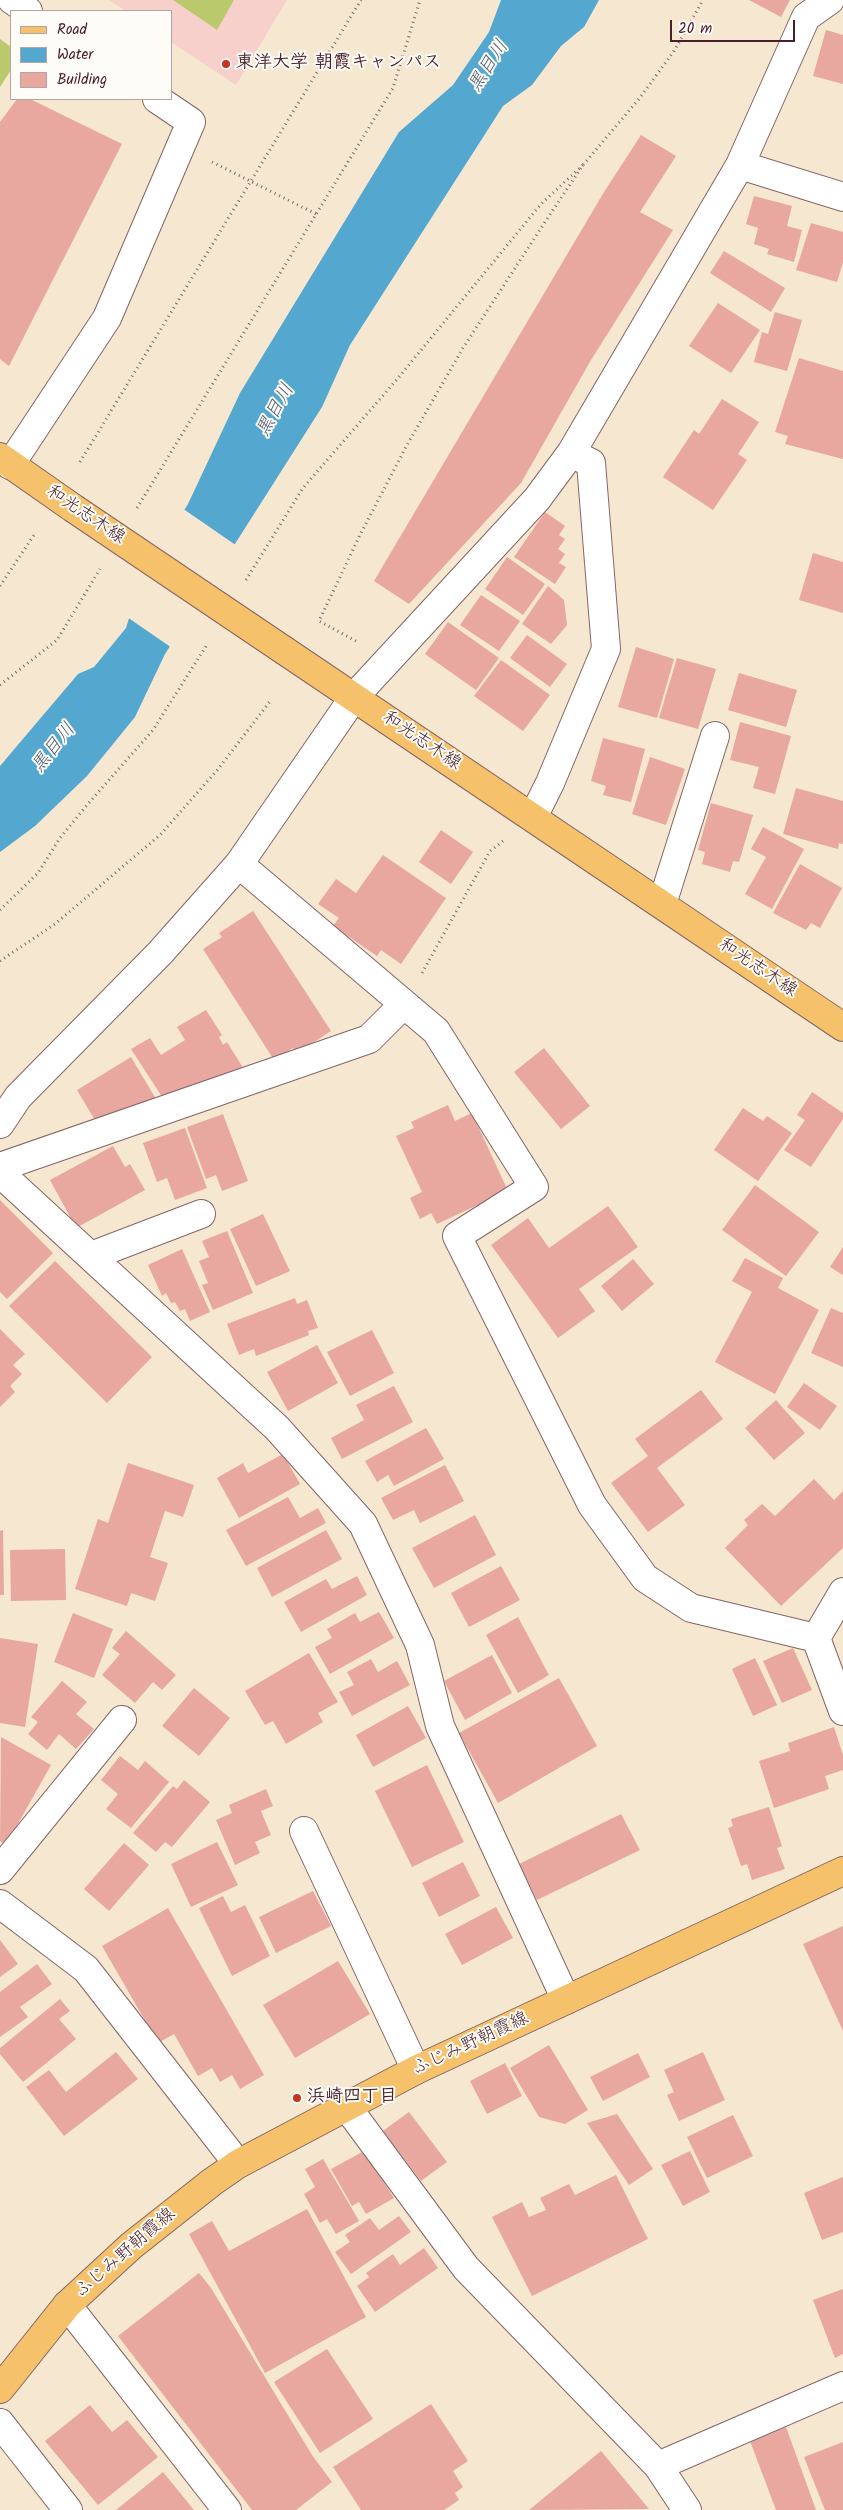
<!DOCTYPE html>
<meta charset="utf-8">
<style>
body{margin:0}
#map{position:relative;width:843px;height:2510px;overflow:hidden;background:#f6e7d1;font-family:Kalam,sans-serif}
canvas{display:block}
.legend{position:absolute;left:10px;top:10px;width:162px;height:90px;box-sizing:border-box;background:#fdfcf7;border:1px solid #b5a4a5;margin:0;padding:6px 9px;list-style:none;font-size:15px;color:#4a1f2b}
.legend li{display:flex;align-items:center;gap:10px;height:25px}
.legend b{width:25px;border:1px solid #b5a4a5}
.scale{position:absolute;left:670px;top:20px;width:125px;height:22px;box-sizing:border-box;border:2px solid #4a1f2b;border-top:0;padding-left:6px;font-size:15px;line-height:18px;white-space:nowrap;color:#4a1f2b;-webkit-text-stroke:4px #fdfcf7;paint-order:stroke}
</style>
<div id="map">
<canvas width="843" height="2510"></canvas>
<ul class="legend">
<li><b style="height:6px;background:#f5c16b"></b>Road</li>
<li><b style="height:14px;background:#54a7cf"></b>Water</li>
<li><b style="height:14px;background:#e8a89f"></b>Building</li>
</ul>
<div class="scale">20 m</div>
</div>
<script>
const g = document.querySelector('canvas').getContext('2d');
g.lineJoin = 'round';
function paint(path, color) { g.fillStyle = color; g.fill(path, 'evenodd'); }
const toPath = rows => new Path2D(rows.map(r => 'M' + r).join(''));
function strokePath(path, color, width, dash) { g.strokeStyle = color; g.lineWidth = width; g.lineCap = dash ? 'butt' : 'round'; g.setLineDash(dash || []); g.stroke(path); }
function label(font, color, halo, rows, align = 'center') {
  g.font = font + ' Kalam,"Klee One",sans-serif'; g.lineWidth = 4; g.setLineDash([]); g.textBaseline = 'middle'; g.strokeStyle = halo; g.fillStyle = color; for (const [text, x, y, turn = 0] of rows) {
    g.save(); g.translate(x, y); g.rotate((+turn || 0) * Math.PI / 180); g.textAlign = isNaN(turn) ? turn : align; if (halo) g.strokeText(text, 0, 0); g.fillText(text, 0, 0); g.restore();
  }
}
paint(toPath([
 [109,0,287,0,236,85,171,42,171,11,126,11]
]), '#f7d0cb');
paint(toPath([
 [173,0,234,0,217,30],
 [0,39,11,47,11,70,0,87]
]), '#bac96c');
paint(toPath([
 [501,0,599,0,584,27,561,46,532,85,503,106,350,345,322,407,165,654,135,717,87,776,35,826,0,852,0,766,78,674,94,667,126,628,142,577,188,504,240,393,399,132,453,85,489,32]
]), '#54a7cf');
paint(toPath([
 [182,508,237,546,172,648,127,617,139,576]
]), '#f6e7d1');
paint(toPath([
 [749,0,790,0,781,17],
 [826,30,843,35,843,84,813,76],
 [17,99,30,99,122,144,9,366,0,359,0,122],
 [641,135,676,156,640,212,673,230,591,360,521,483,409,604,374,581,604,192],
 [754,196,792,206,787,226,802,230,794,262,767,254,769,249,754,244,758,228,746,224],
 [811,223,843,232,843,262,837,282,796,270],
 [724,251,785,288,771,312,710,273],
 [718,303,760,330,731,373,689,346],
 [775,312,802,320,787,371,754,362,762,332,768,334],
 [799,358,843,371,843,459,785,444,788,436,775,432],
 [722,399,759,422,738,454,747,460,713,510,663,477,694,430,699,434],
 [545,512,565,526,559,535,565,539,558,549,565,554,559,563,566,567,555,584,514,557],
 [813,553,843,562,843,613,799,600],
 [507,557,545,584,523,615,485,589],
 [548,586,564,600,567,625,551,644,522,624],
 [481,595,520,621,499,651,460,625],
 [448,622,499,658,476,690,425,654],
 [527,635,567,664,550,687,510,658],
 [636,647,674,659,657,718,618,707],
 [677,658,716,669,698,729,659,718],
 [501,660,550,695,523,731,474,696],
 [739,673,797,690,786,727,728,710],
 [740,722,791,736,775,794,753,788,759,767,730,760],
 [603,738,645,749,631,802,603,795,606,786,591,781],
 [650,757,685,769,666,825,632,814],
 [796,788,843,801,843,844,839,843,838,849,783,834],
 [711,803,753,815,739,862,733,861,730,872,702,864,705,852,698,850],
 [763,827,804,849,772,909,745,894,766,857,751,849],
 [441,830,473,852,451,884,419,862],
 [383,855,446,898,401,964,381,950,377,956,333,926,339,918,318,904,336,879,356,893],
 [800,864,842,888,820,928,811,923,806,930,773,913],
 [253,911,331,1031,297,1053,293,1048,274,1060,203,949,222,937,219,933],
 [206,1010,222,1035,219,1037,223,1045,227,1042,245,1071,166,1103,131,1049,150,1038,161,1055,185,1040,177,1027],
 [544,1048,590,1106,561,1129,514,1072],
 [131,1057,156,1099,108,1121,105,1116,96,1122,77,1090],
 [812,1092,843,1113,843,1119,811,1167,784,1150,805,1120,797,1115],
 [448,1105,455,1121,472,1113,508,1191,437,1224,431,1213,420,1219,410,1198,422,1192,396,1136,414,1128,411,1122],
 [743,1108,763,1121,767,1116,792,1133,758,1181,714,1150],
 [223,1114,248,1181,222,1191,216,1175,206,1179,187,1127],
 [185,1128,207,1188,175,1200,167,1178,157,1182,143,1143],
 [113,1146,125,1167,130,1164,145,1190,76,1228,50,1180],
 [755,1185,819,1232,786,1276,722,1230],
 [0,1200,53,1253,7,1299,0,1292],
 [608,1206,638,1247,579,1289,595,1311,558,1338,491,1245,528,1218,549,1248],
 [263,1214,290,1271,256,1286,230,1229],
 [227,1231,253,1293,213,1310,202,1285,208,1283,199,1261,209,1257,202,1241],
 [843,1247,843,1275,830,1267],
 [182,1249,210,1312,190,1321,185,1309,180,1311,175,1302,171,1303,166,1293,162,1296,148,1265],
 [745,1258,783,1278,778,1288,819,1310,775,1394,715,1362,752,1292,732,1281],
 [633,1259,654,1284,622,1311,601,1286],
 [55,1261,152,1357,107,1403,9,1306],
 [295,1298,297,1304,307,1300,318,1328,308,1331,309,1335,256,1356,254,1349,239,1355,227,1324],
 [831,1308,843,1313,843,1367,811,1353],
 [0,1329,25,1354,13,1365,22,1374,10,1386,15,1392,0,1407],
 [372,1330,394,1373,350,1396,327,1352],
 [317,1345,338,1383,288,1411,267,1372],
 [804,1383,837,1406,820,1430,787,1407],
 [394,1386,413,1422,342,1459,331,1438,364,1420,356,1405],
 [701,1390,723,1419,657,1468,685,1505,648,1532,611,1483,648,1456,635,1439],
 [776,1400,805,1433,774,1460,745,1428],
 [426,1428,444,1459,394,1486,388,1475,377,1482,365,1461],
 [283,1454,300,1484,239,1518,217,1478,243,1463,248,1473],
 [128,1463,194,1485,183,1517,165,1511,150,1557,168,1563,155,1601,131,1593,127,1606,75,1589,98,1519,108,1523],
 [445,1465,464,1501,420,1523,414,1510,393,1520,381,1498],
 [814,1479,834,1500,843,1491,843,1548,781,1606,725,1548,748,1525,744,1520,762,1504,775,1516],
 [288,1497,300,1518,318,1508,326,1523,246,1566,226,1530],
 [475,1515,496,1555,434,1588,412,1548],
 [3,1530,4,1595,0,1595,0,1531],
 [326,1530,342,1559,272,1597,257,1568],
 [65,1549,66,1600,11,1601,10,1550],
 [501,1566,520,1600,469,1627,451,1593],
 [357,1576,367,1595,301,1632,284,1602,326,1579,332,1589],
 [379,1612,394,1638,330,1674,315,1647,332,1638,327,1629,355,1613,360,1622],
 [73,1613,113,1629,94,1678,54,1662],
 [518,1617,549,1675,518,1693,486,1635],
 [126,1631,176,1675,162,1690,153,1682,135,1703,102,1675,120,1654,112,1648],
 [0,1638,38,1644,25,1727,0,1723],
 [793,1648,812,1690,782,1703,763,1661],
 [309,1653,338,1702,318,1713,323,1722,286,1744,273,1721,265,1725,245,1691],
 [492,1655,512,1693,465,1720,444,1681],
 [755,1658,777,1705,753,1716,732,1669],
 [371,1659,378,1672,397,1661,410,1685,352,1716,339,1692,354,1685,347,1672],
 [559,1678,597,1746,498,1803,459,1733],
 [62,1681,87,1702,76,1714,94,1729,76,1749,59,1734,47,1750,28,1734,38,1722,31,1717],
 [194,1688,230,1718,199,1756,162,1726],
 [408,1706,426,1738,373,1767,356,1735],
 [834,1727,843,1755,843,1770,825,1776,829,1789,774,1808,759,1761,790,1751,788,1743],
 [1,1737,51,1765,6,1845,0,1841],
 [120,1756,138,1770,145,1761,169,1782,131,1828,106,1809,118,1794,101,1780],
 [427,1765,464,1842,412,1867,375,1791],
 [184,1780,210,1802,172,1847,165,1842,156,1852,133,1833,173,1786,177,1789],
 [266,1789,273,1806,261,1811,271,1835,255,1842,260,1853,235,1865,216,1820,232,1813,229,1805],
 [769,1807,782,1846,777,1848,785,1869,752,1880,747,1864,741,1866,728,1828,733,1826,731,1819],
 [621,1814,640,1850,537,1900,519,1864],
 [217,1842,238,1885,191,1907,171,1864],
 [124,1843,149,1865,109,1911,84,1889],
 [463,1862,480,1896,439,1917,422,1883],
 [313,1891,331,1926,276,1953,259,1917],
 [223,1896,231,1912,245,1905,270,1956,232,1976,199,1908],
 [496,1907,513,1938,462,1965,445,1934],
 [168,1908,264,2075,240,2089,232,2075,220,2082,212,2068,198,2076,174,2034,158,2043,102,1946],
 [843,1926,843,2031,803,1944],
 [0,1940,18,1964,0,1977],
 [338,1961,370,2014,295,2058,263,2005],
 [37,1964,52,1984,20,2007,28,2017,0,2037,0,1992],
 [60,1999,70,2011,59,2019,76,2039,23,2082,0,2054,0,2048],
 [549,2045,588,2110,565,2124,539,2117,510,2068],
 [116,2052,138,2079,64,2136,26,2087,49,2070,66,2092],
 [703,2052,725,2100,679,2121,667,2095,674,2092,664,2070],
 [638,2053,650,2077,603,2101,590,2077],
 [505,2063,522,2096,487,2114,470,2081],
 [409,2112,447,2162,421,2181,383,2131],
 [617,2114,653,2169,629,2185,587,2123],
 [733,2115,753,2156,707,2178,687,2137],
 [364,2151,394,2198,366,2214,359,2202,352,2206,331,2169],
 [690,2151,710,2192,683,2206,661,2165],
 [323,2159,359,2221,336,2234,327,2219,320,2223,304,2194,315,2187,305,2169],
 [616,2175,648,2239,532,2296,492,2217,522,2202,529,2217,546,2210,540,2198,569,2184,575,2195],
 [843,2177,843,2232,822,2240,804,2193],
 [307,2209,366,2317,265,2373,189,2234,212,2221,229,2251],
 [399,2216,411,2232,351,2274,335,2252,350,2242,345,2235,370,2218,379,2230],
 [424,2248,438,2268,375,2312,357,2286,369,2277,366,2273,393,2254,400,2265],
 [199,2273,211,2288,312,2455,332,2482,296,2510,252,2510,118,2336],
 [843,2289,843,2354,835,2358,813,2300],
 [327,2349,373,2419,320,2453,274,2382],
 [431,2404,468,2461,453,2471,463,2487,455,2493,459,2500,444,2510,361,2510,333,2467],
 [90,2405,112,2432,127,2420,158,2457,98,2505,45,2441],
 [786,2427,816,2510,776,2510,750,2441],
 [843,2442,843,2510,825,2510,804,2457],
 [601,2451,649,2509,529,2510],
 [163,2472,194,2510,116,2510]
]), '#e8a89f');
const minor = toPath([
 [12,0,28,11],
 [740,165,843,197],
 [10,465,107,318,191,122,157,99],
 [533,817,550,783,606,649,591,463,571,453],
 [239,864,436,1031,534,1187,457,1236,592,1505,645,1578,691,1608,816,1638],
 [662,904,715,736],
 [0,1124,18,1097,160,953,239,864,354,697,537,499,571,453,740,165,806,17,830,0],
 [0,1167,369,1039,404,1004],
 [0,1173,277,1428,363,1524,420,1645,440,1726,566,2000],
 [91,1256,201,1214],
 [843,1592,816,1638,843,1711],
 [304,1831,416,2070],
 [0,1870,122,1720],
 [0,1904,86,1969,238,2164],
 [347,2107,466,2268,658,2466,687,2510],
 [67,2305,227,2510],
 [0,2423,68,2510],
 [658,2466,843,2386]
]);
const major = toPath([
 [0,457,73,508],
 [285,651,843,1027],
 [0,2389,67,2305,131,2246,212,2182,238,2164,416,2070,843,1871]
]);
strokePath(minor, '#866565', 30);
strokePath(major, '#866565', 30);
strokePath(toPath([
 [212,162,316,214],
 [80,462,361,0],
 [137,508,393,88,420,0],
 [246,580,303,488,399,377,541,204,583,165],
 [0,586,34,535],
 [356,641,319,621,361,533,407,445,463,348,547,219,583,165,639,99,674,51,703,0],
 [0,685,57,640,100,569],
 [0,910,38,873,60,838,87,805,153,730,208,643],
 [0,961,55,924,160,835,219,768,271,700],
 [422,973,490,851,503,841]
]), '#866565', 3, [1, 4]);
strokePath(minor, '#fff', 28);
strokePath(major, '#f5c16b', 28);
const majorBridge = toPath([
 [73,508,285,651]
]);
strokePath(majorBridge, '#866565', 30, []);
strokePath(majorBridge, '#f5c16b', 28);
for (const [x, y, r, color] of [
 [226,64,5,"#c8321e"],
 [297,2098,5,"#c8321e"]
]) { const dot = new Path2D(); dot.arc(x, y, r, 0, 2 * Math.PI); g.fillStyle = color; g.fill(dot); strokePath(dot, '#fdfcf7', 2); }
label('bold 18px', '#4a1f2b', '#fdfcf7', [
 ["東洋大学 朝霞キャンパス",236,64],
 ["浜崎四丁目",307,2098]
], 'left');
label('18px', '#4a1f2b', '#fdfcf7', [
 ["和光志木線",85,516,34],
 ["和光志木線",421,742,34],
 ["和光志木線",757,969,34],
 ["ふじみ野朝霞線",471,2045,-25],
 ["ふじみ野朝霞線",126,2254,-41]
]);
label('italic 19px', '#4e5c75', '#fdfcf7', [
 ["黒目川",490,67,-57],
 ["黒目川",277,411,-61],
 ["黒目川",55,749,-51]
]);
</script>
